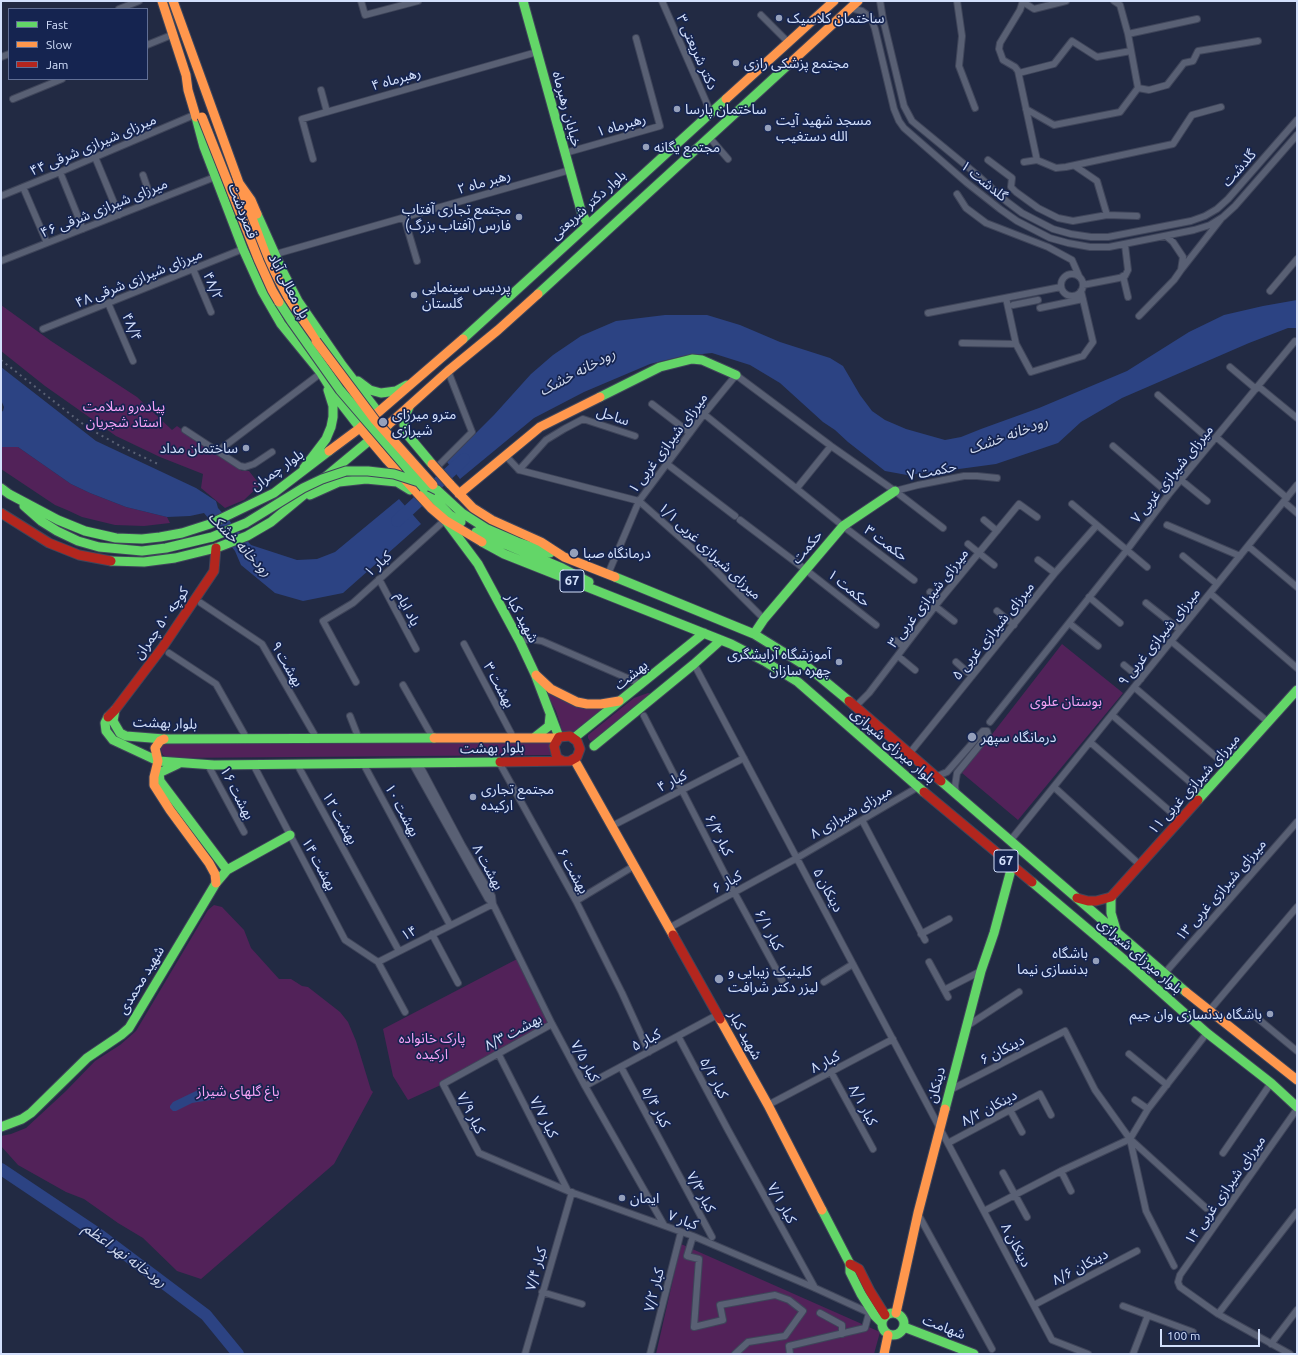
<!DOCTYPE html>
<meta charset="utf-8">
<style>
body{margin:0}
#map{position:relative;width:1298px;height:1355px;overflow:hidden;background:#222a43;font-family:Ubuntu,sans-serif}
canvas{display:block}
.frame{position:absolute;inset:0;border:2px solid #d3e0fc;pointer-events:none}
.legend{position:absolute;left:8px;top:8px;width:140px;height:72px;box-sizing:border-box;background:#152450;border:1px solid #616f95;margin:0;padding:5px 7px;list-style:none;font-size:12px;color:#d3e0fc}
.legend li{display:flex;align-items:center;gap:8px;height:20px}
.legend b{width:20px;border:1px solid #616f95}
.scale{position:absolute;left:1160px;top:1329px;width:100px;height:18px;box-sizing:border-box;border:2px solid #d3e0fc;border-top:0;padding-left:5px;font-size:12px;line-height:14px;white-space:nowrap;color:#d3e0fc;-webkit-text-stroke:3px #152450;paint-order:stroke}
</style>
<div id="map">
<canvas width="1298" height="1355"></canvas>
<div class="frame"></div>
<ul class="legend">
<li><b style="height:5px;background:#63d668"></b>Fast</li>
<li><b style="height:5px;background:#ff974d"></b>Slow</li>
<li><b style="height:5px;background:#b3261e"></b>Jam</li>
</ul>
<div class="scale">100 m</div>
</div>
<script>
const g = document.querySelector('canvas').getContext('2d');
g.lineJoin = 'round';
function paint(path, color) { g.fillStyle = color; g.fill(path, 'evenodd'); }
const toPath = rows => new Path2D(rows.map(r => 'M' + r).join(''));
function strokePath(path, color, width, dash) { g.strokeStyle = color; g.lineWidth = width; g.lineCap = dash ? 'butt' : 'round'; g.setLineDash(dash || []); g.stroke(path); }
function label(font, color, halo, rows, align = 'center') {
  g.font = font + ' Ubuntu,"Noto Sans Arabic",sans-serif'; g.lineWidth = 3.5; g.setLineDash([]); g.textBaseline = 'middle'; g.strokeStyle = halo; g.fillStyle = color; for (const [text, x, y, turn = 0] of rows) {
    g.save(); g.translate(x, y); g.rotate((+turn || 0) * Math.PI / 180); g.textAlign = isNaN(turn) ? turn : align; if (halo) g.strokeText(text, 0, 0); g.fillText(text, 0, 0); g.restore();
  }
}
paint(toPath([
 [1,305,51,341,137,397,172,430,177,426,242,471,249,471,260,485,244,500,225,508,201,488,203,474,160,457,116,436,45,386,1,351],
 [1,447,18,447,71,484,90,493,126,507,167,517,170,523,144,526,115,525,82,517,67,510,55,505,1,469],
 [1062,644,1123,693,1018,820,962,773],
 [543,686,559,699,577,706,607,708,578,732,562,731,560,723,556,711],
 [648,693,651,694,596,740,590,741,588,738,588,735,634,698],
 [552,741,549,748,552,755,169,758,163,755,161,750,161,747,166,742],
 [214,905,222,907,244,930,251,948,279,979,291,979,302,986,308,987,340,1012,348,1022,356,1041,371,1090,373,1092,334,1164,201,1279,177,1271,143,1238,118,1223,84,1199,66,1192,18,1165,1,1146,1,1136,11,1134,26,1128,66,1091,95,1061,120,1045,136,1031,208,910],
 [519,958,552,1024,443,1084,408,1100,393,1076,383,1029],
 [681,1244,880,1332,874,1354,656,1354]
]), '#522259');
paint(toPath([
 [1297,300,1297,328,1288,328,1249,343,1122,398,1081,422,1058,443,996,464,959,469,907,475,885,471,848,442,835,430,823,422,780,383,750,365,712,353,683,356,650,364,584,392,534,418,460,479,447,462,494,415,531,374,553,355,581,336,616,321,665,315,707,315,740,325,780,342,830,358,843,366,860,395,872,411,885,420,906,429,945,440,961,437,981,429,1039,408,1127,371,1189,332,1224,315,1263,306],
 [1,367,96,441,196,488,216,501,218,508,251,545,297,560,317,559,335,552,399,499,421,524,343,593,303,601,275,593,241,565,235,551,204,513,190,516,167,517,126,507,90,493,71,484,18,447,1,447,1,412,3,411,4,407,1,400],
 [198,1090,209,1091,215,1096,216,1099,192,1103,176,1111,173,1111,170,1108,170,1106,173,1102]
]), '#2c4383');
strokePath(toPath([
 [397,521,464,459],
 [1,1169,101,1236,206,1315,238,1354]
]), '#2c4383', 12);
const street = toPath([
 [361,1,365,15,418,1],
 [662,1,711,113],
 [880,1,883,19,904,106,912,121,975,173,1006,201,1022,213,1053,229,1071,234,1091,237,1108,237,1191,221,1205,216,1217,209,1228,199,1297,120],
 [957,1,962,36,959,66,975,108],
 [1023,1,1020,10,1000,43,999,49,1003,60,1015,67,1018,71,1037,160,1056,168,1066,167,1173,144,1192,115,1221,107],
 [1023,2,1034,9,1066,1],
 [850,8,862,11,871,18,875,29,894,109,899,121,904,128,967,183,1000,209,1017,221,1050,238,1068,243,1090,247,1109,247,1194,230,1210,225,1223,217,1235,206,1297,135],
 [119,9,139,1],
 [761,15,788,42],
 [1128,34,1197,19],
 [147,45,174,34],
 [1,57,9,54],
 [1019,73,1054,64,1072,41,1097,57,1131,51],
 [1138,88,1149,90,1167,85,1184,63,1193,61,1198,51,1258,41],
 [321,90,327,112],
 [13,99,62,79],
 [1026,109,1054,125,1120,112,1138,88,1128,34,1120,5,1114,1],
 [709,137,728,159],
 [565,153,660,126,636,38],
 [95,157,119,215],
 [313,159,302,119,537,52],
 [988,160,1012,178,1011,187,1016,192,1038,208,1058,218,1073,221,1107,215,1137,216],
 [1024,162,1037,160],
 [1075,166,1097,181,1107,215],
 [60,172,83,229],
 [143,175,152,201],
 [23,187,47,243],
 [957,194,966,208,986,223,1048,247,1072,260,1079,276],
 [1,196,60,172,194,115],
 [404,217,417,261],
 [276,254,570,170],
 [1,261,215,177],
 [193,269,211,312],
 [1181,270,1221,219],
 '1061 285a11 11 0 1 1 22 0a11 11 0 1 1-22 0Z',
 [1123,276,1128,297],
 [1083,285,1119,278,1125,276,1128,270,1125,245],
 [1270,291,1297,259],
 [1006,298,1016,344],
 [108,303,133,361],
 [1013,305,1038,300],
 [1040,308,1083,299],
 [928,313,1061,287],
 [1139,316,1174,280,1181,270,1183,257,1173,242,1166,236],
 [43,329,243,249],
 [962,343,1016,344,1031,372,1083,356,1093,342,1081,291],
 [1230,367,1256,389],
 [1258,386,1297,418],
 [1158,395,1212,442],
 [652,404,690,433],
 [704,414,843,526,914,580],
 [185,430,240,466,245,467,254,464,272,452],
 [1216,437,1287,498],
 [1113,446,1169,494],
 [218,451,321,373],
 [505,455,519,470],
 [667,464,735,516],
 [435,469,472,432,448,371],
 [519,470,639,501,701,556,764,619],
 [519,470,546,440,564,429,583,419,635,436],
 [1181,480,1207,501],
 [797,488,831,446],
 [895,491,918,485,964,476,977,476,997,478],
 [1284,502,1297,513],
 [1072,504,1147,567],
 [740,520,806,570,876,625],
 [984,520,997,531],
 [1167,525,1240,556],
 [968,544,994,565],
 [1248,546,1297,587],
 [1183,556,1217,584],
 [1038,560,1055,573],
 [608,574,639,501,704,414,736,375,831,446,895,491,943,528],
 [379,579,416,649],
 [930,592,940,600],
 [1210,593,1297,668],
 [1089,597,1120,623],
 [201,603,262,644,317,739],
 [1146,603,1180,630],
 [935,606,954,621],
 [997,611,1014,625],
 [1069,623,1098,646],
 [896,641,904,647],
 [1171,641,1268,722],
 [520,642,529,639,542,641,641,684],
 [464,644,513,737],
 [169,653,216,684,247,739],
 [898,656,915,670],
 [956,662,972,676],
 [694,664,1052,1340,1088,1354],
 [1124,665,1141,679],
 [356,682,323,621,353,603,445,520],
 [403,685,433,738],
 [1134,687,1228,767],
 [855,707,869,693,940,600,1019,504,1037,517],
 [1112,715,1204,794],
 [350,716,359,739],
 [644,716,734,892,782,980],
 [990,722,1127,550,1169,494,1295,341,1297,342],
 [1090,742,1180,820],
 [909,754,1055,573,1097,525],
 [418,762,462,845,492,896,493,904,552,1024,585,1086,664,1225],
 [499,762,576,901,622,993,649,1052],
 [363,763,450,925],
 [412,763,488,899,493,904],
 [253,764,345,940,378,962,405,1012],
 [297,764,399,951],
 [208,765,244,832],
 [935,777,947,772,983,731,987,731,988,735,957,773,955,786,956,794],
 [1054,787,1140,865],
 [862,820,925,940],
 [612,826,744,758],
 [1010,841,1297,485],
 [576,901,634,866],
 [669,928,797,858,918,787],
 [432,934,458,983],
 [921,934,949,919],
 [378,962,493,904],
 [929,962,948,997],
 [1164,974,1297,822],
 [824,982,853,964],
 [944,990,981,971],
 [1209,1011,1297,907],
 [1250,1012,1297,1051],
 [552,1024,443,1084,479,1153,568,1191,693,1236,815,1288,874,1315],
 [967,1026,1019,992],
 [678,1036,728,1130,815,1288],
 [498,1053,568,1191],
 [1129,1054,1167,1085],
 [621,1067,712,1237],
 [831,1072,873,1149],
 [585,1086,717,1015],
 [950,1090,1065,1031,1095,1090,1130,1139,1206,1208],
 [1135,1100,1148,1109],
 [768,1105,893,1039],
 [1010,1110,1022,1132],
 [1130,1139,1146,1211,1174,1266],
 [948,1143,1040,1094,1051,1115],
 [1223,1153,1271,1083],
 [1061,1171,1071,1191],
 [1003,1173,1027,1217],
 [984,1211,1061,1171,1130,1139,1148,1109,1207,1033],
 [918,1214,992,1349],
 [693,1236,687,1256,699,1259,694,1327,723,1320,720,1305,775,1295,789,1300,803,1311,785,1336,748,1342,735,1354],
 [542,1292,582,1304],
 [1034,1305,1137,1251],
 [1123,1306,1193,1332],
 [820,1313,842,1325,842,1334],
 [1218,1314,1297,1212],
 [1271,1344,1297,1310],
 [525,1354,572,1192],
 [650,1354,681,1232],
 [790,1354,789,1346,865,1328,869,1313],
 [1133,1354,1148,1315],
 [1290,1354,1218,1314,1180,1287,1178,1282,1180,1275,1297,1109]
]);
const fast = toPath([
 [523,1,582,214,588,224],
 [196,117,204,147,243,249,262,291,281,324,321,373,336,397,360,428],
 [257,214,283,272,298,301,342,365,378,412],
 [538,294,788,65],
 [463,339,726,99],
 [358,381,370,390,381,393,396,391,407,385],
 [600,397,660,367,692,359,702,360,736,375],
 [409,407,406,414,404,425,406,433,432,464],
 [304,468,326,439,331,427,333,417,333,406,328,390],
 [1,488,9,494,58,520,85,531,116,538,142,539,160,537,182,533,210,524,274,493,329,451],
 [424,488,450,515,461,522],
 [437,490,462,513,487,529,517,542,550,553],
 [310,495,339,482,366,479,397,482,410,490],
 [24,506,41,521,57,531,78,541,99,547,142,551,166,548,212,537],
 [446,521,478,564,520,642,535,674,559,737],
 [476,532,562,568,589,582],
 [482,542,504,554,731,644,764,661,798,682,924,792],
 [111,561,144,562,175,558,216,548,247,536,271,522,388,425],
 [615,577,754,634,809,668,849,701],
 [754,634,764,619,843,526,895,491],
 [115,710,113,721,120,733,126,736,164,739,434,738],
 [108,717,105,723,106,731,113,740,158,761,214,765,500,762],
 [535,737,549,726,550,716],
 [574,738,704,633],
 [594,746,694,664,721,640],
 [178,764,159,773,160,781,227,870],
 [941,781,1186,992],
 [1198,800,1297,690],
 [1032,882,1128,963,1207,1033,1271,1083,1297,1107],
 [1111,897,1111,913,1117,933],
 [945,1109,981,971,994,933,1012,866],
 [1,1127,22,1119,31,1113,87,1058,121,1035,129,1028,216,883,227,870,290,835],
 [822,1210,850,1264,850,1272,861,1294,875,1316,881,1322],
 '882 1324a11 11 0 1 1 22 0a11 11 0 1 1-22 0Z',
 [904,1327,974,1354]
]);
const slow = toPath([
 [162,1,186,75,188,90,196,117],
 [173,1,239,183,251,200,257,214],
 [788,65,858,1],
 [726,99,834,1],
 [239,183,267,258,288,297,316,341],
 [388,425,448,371,498,330,538,294],
 [360,428,387,460,431,508,445,520,482,542],
 [329,451,360,428,463,339],
 [450,484,473,508,492,520,541,542,564,557,615,577],
 [459,494,540,427,600,397],
 [536,675,551,689,577,702,587,704,601,704,619,701],
 [434,738,558,738],
 [164,739,160,741,155,748,158,761,154,777,154,785,170,810,209,863,215,874,216,883],
 [574,759,673,935],
 [1186,992,1297,1080],
 [720,1019,768,1105,822,1210],
 [896,1313,918,1213,945,1109],
 [884,1354,888,1335]
]);
const jam = toPath([
 [1,513,49,543,79,555,111,561],
 [849,701,941,781],
 [108,717,115,710,162,648,214,571,216,548],
 [500,762,570,761,577,757,580,749,577,741,570,736,559,737,554,746,557,758,563,761],
 [924,792,1032,882],
 [1077,898,1088,901,1096,901,1111,897,1198,800],
 [673,935,720,1019],
 [850,1264,859,1269,870,1291,885,1315]
]);
strokePath(street, '#3f455a', 8);
strokePath(fast, '#3f455a', 11);
strokePath(slow, '#3f455a', 11);
strokePath(jam, '#3f455a', 11);
strokePath(street, '#596074', 6);
strokePath(fast, '#63d668', 9);
strokePath(slow, '#ff974d', 9);
strokePath(jam, '#b3261e', 9);
strokePath(toPath([
 [1,360,88,428,122,447,158,464]
]), '#5a6175', 2, [2, 4]);
const fastBridge = toPath([
 [279,302,292,322,340,390,424,488],
 [212,537,246,523,303,488,322,479,346,471,368,471,394,474,425,484,437,490]
]);
const slowBridge = toPath([
 [202,117,259,261,272,290,279,302],
 [316,341,375,420,433,485],
 [432,464,450,484]
]);
strokePath(fastBridge, '#3f455a', 11, []);
strokePath(slowBridge, '#3f455a', 11, []);
strokePath(fastBridge, '#63d668', 9);
strokePath(slowBridge, '#ff974d', 9);
for (const [x, y, r, color] of [
 [779,18,4,"#95a0bb"],
 [736,63,4,"#95a0bb"],
 [677,109,4,"#95a0bb"],
 [768,128,4,"#95a0bb"],
 [646,147,4,"#95a0bb"],
 [519,217,4,"#95a0bb"],
 [414,295,4,"#95a0bb"],
 [383,422,5,"#95a0bb"],
 [246,448,4,"#95a0bb"],
 [574,553,5,"#95a0bb"],
 [839,662,4,"#95a0bb"],
 [972,737,5,"#95a0bb"],
 [473,797,4,"#95a0bb"],
 [1096,961,4,"#95a0bb"],
 [719,979,5,"#95a0bb"],
 [1270,1014,4,"#95a0bb"],
 [622,1198,4,"#95a0bb"]
]) { const dot = new Path2D(); dot.arc(x, y, r, 0, 2 * Math.PI); g.fillStyle = color; g.fill(dot); strokePath(dot, '#152450', 1.5); }
for (const [x, y, w] of [
 [572,581,24],
 [1006,861,24]
]) { const box = new Path2D(); box.roundRect(x - w / 2, y - 11, w, 22, 3); g.fillStyle = '#152450'; g.fill(box); strokePath(box, '#d3e0fc', 1); }
label('bold 13px', '#d3e0fc', null, [
 ["67",572,581],
 ["67",1006,861]
]);
label('14px', '#d3e0fc', '#152450', [
 ["ساختمان کلاسیک",787,18],
 ["مجتمع پزشکی رازی",744,63],
 ["ساختمان پارسا",685,109],
 ["مسجد شهید آیت",776,120],
 ["الله دستغیب",776,136],
 ["مجتمع یگانه",654,147],
 ["مجتمع تجاری آفتاب",511,209,"right"],
 ["فارس (آفتاب بزرگ)",511,225,"right"],
 ["پردیس سینمایی",422,287],
 ["گلستان",422,303],
 ["مترو میرزای",392,414],
 ["شیرازی",392,430],
 ["ساختمان مداد",238,448,"right"],
 ["درمانگاه صبا",583,553],
 ["آموزشگاه آرایشگری",831,654,"right"],
 ["چهره سازان",831,670,"right"],
 ["درمانگاه سپهر",981,737],
 ["مجتمع تجاری",481,789],
 ["ارکیده",481,805],
 ["باشگاه",1088,953,"right"],
 ["بدنسازی نیما",1088,969,"right"],
 ["کلینیک زیبایی و",728,971],
 ["لیزر دکتر شرافت",728,987],
 ["باشگاه بدنسازی وان جیم",1262,1014,"right"],
 ["ایمان",630,1198]
], 'left');
label('14px', '#d3e0fc', '#152450', [
 ["۳ دکتر شریعتی",697,52,66],
 ["۴ رهبرماه",396,79,-16],
 ["خیابان رهبرماه",567,109,75],
 ["۱ رهبرماه",621,125,-16],
 ["۴۴ میرزای شیرازی شرقی",93,145,-23],
 ["گلدشت",1239,168,-49],
 ["گلدشت ۱",984,181,39],
 ["۲ رهبر ماه",484,182,-16],
 ["بلوار دکتر شریعتی",588,205,-42],
 ["۴۶ میرزای شیرازی شرقی",104,208,-22],
 ["قصردشت",243,211,69],
 ["۴۸ میرزای شیرازی شرقی",139,278,-22],
 ["۴۸/۲",213,286,67],
 ["پل معالی آباد",289,286,62],
 ["۴۸/۴",132,327,67],
 ["ساحل",613,416,18],
 ["۱ میرزای شیرازی غربی",668,443,-53],
 ["بلوار چمران",277,470,-35],
 ["۷ حکمت",932,471,-11],
 ["۷ میرزای شیرازی غربی",1172,474,-51],
 ["۳ حکمت",886,543,37],
 ["حکمت",807,547,-50],
 ["۱/۱ میرزای شیرازی غربی",710,551,43],
 ["۱ کبار",378,564,-42],
 ["۱ حکمت",849,588,39],
 ["۳ میرزای شیرازی غربی",928,598,-52],
 ["یاد ایام",408,609,62],
 ["شهید کبار",522,618,62],
 ["کوچه ۵۰ چمران",161,623,-55],
 ["۵ میرزای شیرازی غربی",993,631,-51],
 ["میرزای شیرازی غربی ۹",1159,637,-51],
 ["۹ بهشت",287,664,60],
 ["بهشت",631,675,-39],
 ["۳ بهشت",499,685,62],
 ["بلوار بهشت",165,723,2],
 ["بلوار میرزای شیرازی",893,746,41],
 ["بلوار بهشت",492,748,-1],
 ["۴ کبار",672,781,-27],
 ["میرزای شیرازی غربی ۱۱",1194,784,-48],
 ["۱۶ بهشت",237,793,63],
 ["۱۰ بهشت",402,810,62],
 ["۸ میرزای شیرازی",851,812,-30],
 ["۱۲ بهشت",340,818,61],
 ["۶/۳ کبار",719,835,63],
 ["۱۴ بهشت",319,864,62],
 ["۸ بهشت",488,867,62],
 ["۶ بهشت",573,871,61],
 ["۶ کبار",727,882,-29],
 ["۵ دینکان",828,890,62],
 ["۱۳ میرزای شیرازی غربی",1221,890,-49],
 ["۶/۱ کبار",769,930,62],
 ["۱۴",409,933,-27],
 ["بلوار میرزای شیرازی",1140,956,41],
 ["شهید محمدی",141,980,-59],
 ["بهشت ۸/۳",513,1032,-28],
 ["شهید کبار",745,1035,61],
 ["۵ کبار",646,1040,-28],
 ["دینکان ۶",1002,1050,-27],
 ["۷/۵ کبار",585,1061,62],
 ["۸ کبار",825,1062,-28],
 ["۵/۲ کبار",714,1078,62],
 ["دینکان",936,1085,-75],
 ["۸/۱ کبار",863,1105,62],
 ["۵/۴ کبار",656,1107,62],
 ["دینکان ۸/۲",989,1108,-28],
 ["۷/۹ کبار",471,1113,63],
 ["۷/۷ کبار",544,1117,63],
 ["۱۴ میرزای شیرازی غربی",1225,1190,-55],
 ["۷/۳ کبار",701,1192,61],
 ["۷/۱ کبار",782,1203,61],
 ["۷ کبار",683,1220,21],
 ["۸ دینکان",1016,1245,62],
 ["۸/۶ دینکان",1080,1267,-28],
 ["۷/۴ کبار",536,1269,-74],
 ["۷/۲ کبار",654,1290,-76],
 ["شهامت",944,1327,21]
]);
label('14px', '#f6a2f6', '#152450', [
 ["پیاده‌رو سلامت",124,406],
 ["استاد شجریان",124,422],
 ["بوستان علوی",1066,701],
 ["پارک خانواده",432,1038],
 ["ارکیده",432,1054],
 ["باغ گلهای شیراز",238,1091]
]);
label('italic 15px', '#cfd8ec', '#152450', [
 ["رودخانه خشک",577,372,-28],
 ["رودخانه خشک",1008,435,-20],
 ["رودخانه خشک",240,544,46],
 ["رودخانه نهر اعظم",125,1255,36]
]);
</script>
